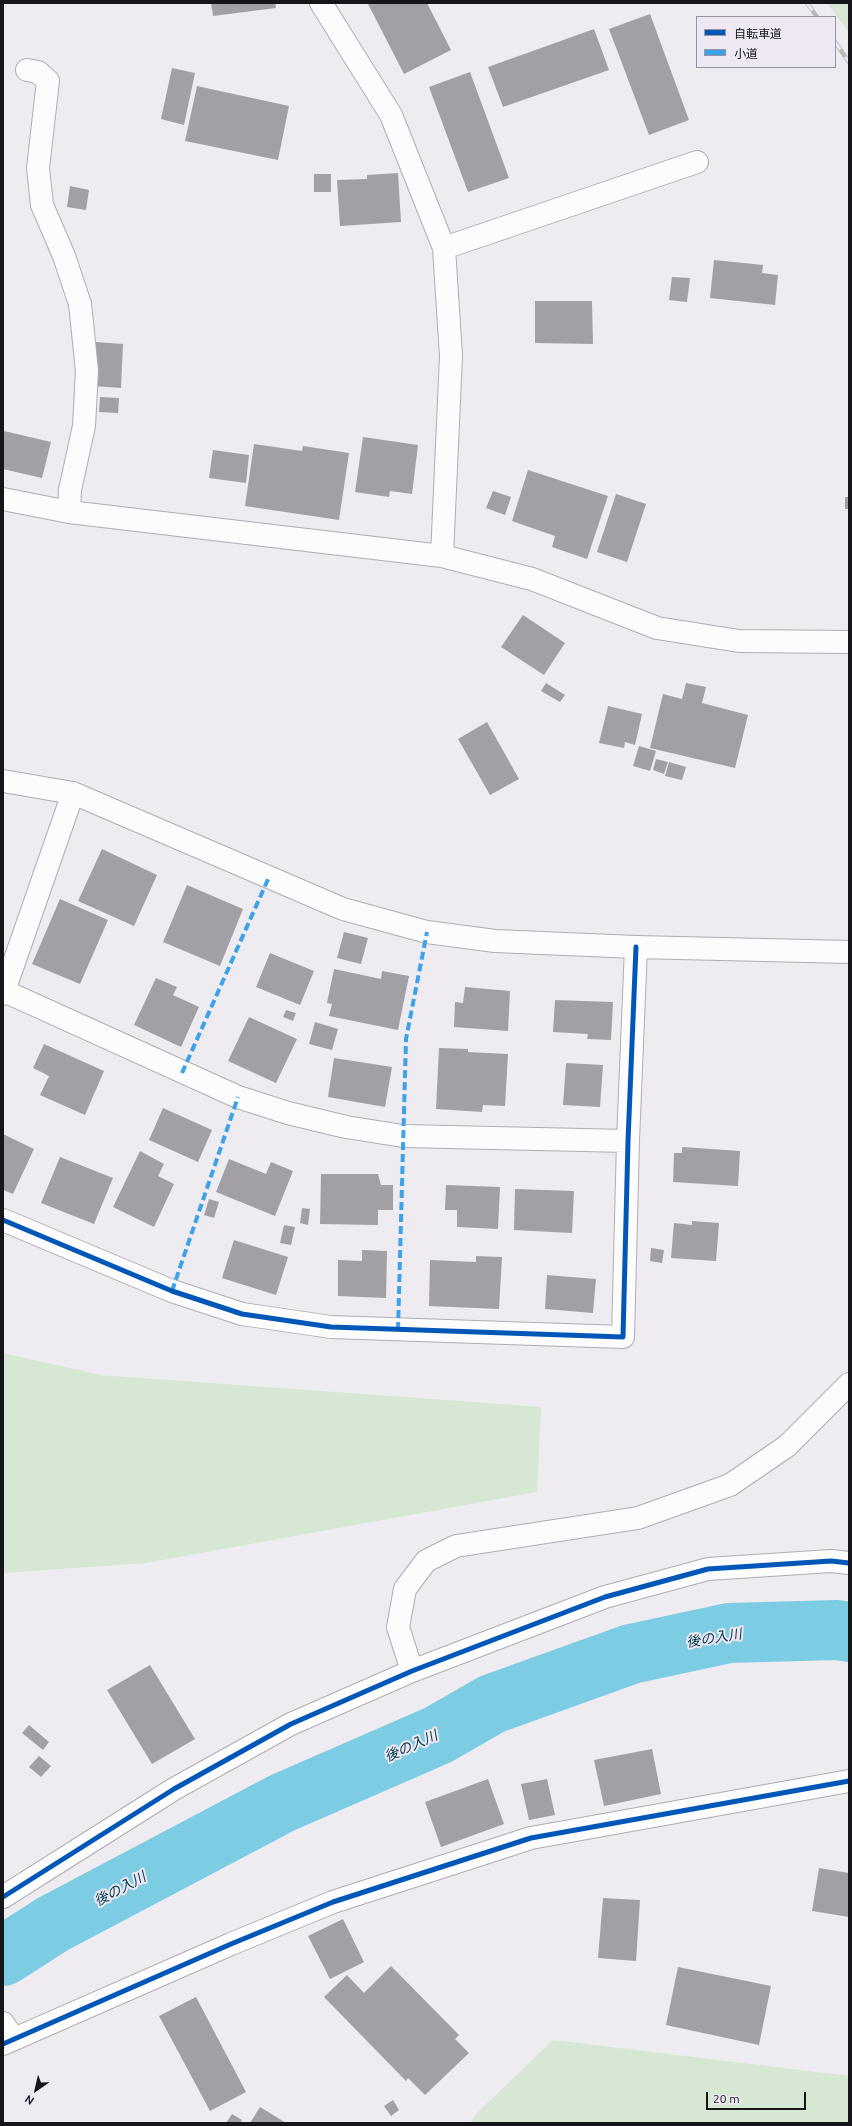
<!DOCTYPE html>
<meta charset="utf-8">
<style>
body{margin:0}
#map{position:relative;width:852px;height:2126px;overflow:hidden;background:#eeebf1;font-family:Ubuntu,"Noto Sans JP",sans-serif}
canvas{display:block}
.frame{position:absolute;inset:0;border:4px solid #161519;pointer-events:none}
.legend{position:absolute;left:696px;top:16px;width:140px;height:52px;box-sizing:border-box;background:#ede8f4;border:1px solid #97949c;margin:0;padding:5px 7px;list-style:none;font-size:12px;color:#161519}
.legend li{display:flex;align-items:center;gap:8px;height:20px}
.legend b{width:20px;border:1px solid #97949c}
.north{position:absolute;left:16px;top:2070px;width:40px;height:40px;-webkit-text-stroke:3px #ede8f4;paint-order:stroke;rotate:214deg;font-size:11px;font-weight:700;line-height:16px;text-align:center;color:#161519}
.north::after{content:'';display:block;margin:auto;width:14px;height:18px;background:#161519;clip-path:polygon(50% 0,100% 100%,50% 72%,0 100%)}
.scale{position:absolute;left:706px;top:2092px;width:100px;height:18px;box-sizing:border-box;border:2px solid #161519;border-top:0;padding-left:5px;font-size:12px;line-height:14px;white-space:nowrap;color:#161519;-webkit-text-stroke:3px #ede8f4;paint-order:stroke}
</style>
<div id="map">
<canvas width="852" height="2126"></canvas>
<div class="frame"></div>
<ul class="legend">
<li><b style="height:5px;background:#0057b8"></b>自転車道</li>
<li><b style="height:5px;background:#3da2ea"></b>小道</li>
</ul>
<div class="north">N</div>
<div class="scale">20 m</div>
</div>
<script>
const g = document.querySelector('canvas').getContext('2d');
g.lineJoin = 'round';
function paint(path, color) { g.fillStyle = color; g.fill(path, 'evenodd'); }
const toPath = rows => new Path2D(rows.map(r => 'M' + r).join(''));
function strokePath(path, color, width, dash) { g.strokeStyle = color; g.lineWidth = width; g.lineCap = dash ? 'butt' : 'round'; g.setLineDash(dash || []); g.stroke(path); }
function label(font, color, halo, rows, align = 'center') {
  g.font = font + ' Ubuntu,"Noto Sans JP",sans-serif'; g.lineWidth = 4; g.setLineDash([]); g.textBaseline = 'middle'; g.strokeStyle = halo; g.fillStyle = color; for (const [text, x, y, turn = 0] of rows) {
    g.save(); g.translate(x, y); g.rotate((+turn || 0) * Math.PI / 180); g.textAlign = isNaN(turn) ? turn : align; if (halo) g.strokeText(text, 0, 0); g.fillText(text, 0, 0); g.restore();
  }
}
paint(toPath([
 [827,3,849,3,849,33],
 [3,1353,100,1375,541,1407,537,1492,146,1563,3,1573],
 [553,2040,849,2076,849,2123,470,2123,477,2113]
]), '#d6e8d3');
strokePath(toPath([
 [3,1956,53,1924,282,1803,438,1735,492,1704,631,1654,729,1633,837,1630,849,1632]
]), '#7ccce4', 60);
paint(toPath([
 [211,3,275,3,276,8,213,16],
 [371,3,427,3,451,50,404,74,368,4],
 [650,14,689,120,649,135,609,29],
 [594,29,609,70,503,107,488,67],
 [172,68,195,73,184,125,161,119],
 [470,72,509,178,468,192,429,87],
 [197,86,289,106,278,160,185,141],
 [398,173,401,222,340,226,337,180,367,179,367,175],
 [314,174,331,174,331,192,314,192],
 [70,186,89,190,86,210,67,207],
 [714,260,763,265,762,273,778,275,775,305,710,298],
 [672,277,690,278,687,302,669,300],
 [535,301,592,301,593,344,535,343],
 [96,342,123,344,121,388,93,386],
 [100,397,119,398,118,413,99,412],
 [4,431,51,442,42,478,3,469],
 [363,437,418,445,412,494,390,491,389,497,355,492],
 [254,444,302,451,303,446,349,453,339,520,245,506],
 [213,450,249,455,246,483,209,478],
 [528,470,608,496,587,559,552,547,555,536,512,521],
 [493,491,511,497,505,515,486,508],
 [616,494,646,504,627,562,597,552],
 [845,497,849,497,849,509,845,509],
 [523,615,565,643,544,675,501,647],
 [546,683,565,695,560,702,541,691],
 [686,683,706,687,702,703,748,715,735,768,650,748,663,694,682,699],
 [608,706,642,714,635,745,625,742,624,748,599,743],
 [487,722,519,779,490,795,458,739],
 [639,746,656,751,650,771,633,766],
 [656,759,668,762,664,774,653,770],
 [669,762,686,767,682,780,665,776],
 [102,849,157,875,134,926,78,901],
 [187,885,243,909,220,966,163,942],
 [60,899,108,920,80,984,32,964],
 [344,932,368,938,361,964,337,958],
 [270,953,314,971,300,1005,256,987],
 [334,969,381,979,382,971,409,976,398,1030,329,1016,332,1004,327,1003],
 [156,978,177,987,173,995,199,1007,181,1047,134,1025],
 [465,987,510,991,508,1031,454,1027,455,1002,463,1003],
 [555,1000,613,1002,611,1040,587,1039,588,1034,553,1032],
 [286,1010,296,1013,293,1021,283,1017],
 [249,1017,297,1039,276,1083,228,1061],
 [315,1022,338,1029,332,1050,309,1044],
 [44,1044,104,1071,85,1115,40,1095,49,1076,33,1068],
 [439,1048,468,1049,468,1052,508,1054,505,1106,483,1105,482,1112,436,1109],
 [334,1058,392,1067,385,1107,328,1097],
 [566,1063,603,1065,600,1107,563,1105],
 [163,1108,212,1130,198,1162,149,1140],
 [3,1134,34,1149,13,1194,3,1190],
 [682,1147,740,1151,738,1186,673,1182,674,1153,682,1153],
 [140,1151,164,1164,158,1176,174,1184,154,1227,113,1207],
 [60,1157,113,1178,94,1224,41,1203],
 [229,1159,266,1174,271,1162,293,1171,275,1216,216,1192],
 [321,1174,378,1174,381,1185,393,1185,393,1210,378,1210,378,1225,320,1224],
 [446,1185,500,1187,498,1229,457,1227,457,1210,445,1210],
 [515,1189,574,1191,572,1233,514,1230],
 [209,1199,219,1202,214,1218,204,1215],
 [302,1208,310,1209,308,1225,300,1223],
 [692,1221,719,1223,716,1261,671,1258,674,1223,692,1225],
 [284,1225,295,1227,291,1245,280,1243],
 [234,1240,288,1257,276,1295,222,1278],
 [651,1248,664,1250,662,1263,650,1261],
 [362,1250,387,1251,386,1298,338,1296,338,1260,362,1261],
 [476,1256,502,1257,499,1309,429,1306,430,1260,476,1262],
 [547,1275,596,1279,593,1313,545,1309],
 [150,1665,195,1739,152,1764,107,1690],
 [29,1725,49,1742,43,1750,22,1733],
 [652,1749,661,1794,604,1806,594,1760],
 [39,1756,51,1766,41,1777,29,1767],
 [488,1779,504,1824,441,1847,425,1802],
 [547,1779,555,1815,529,1820,521,1784],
 [819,1868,849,1873,849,1917,812,1911],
 [603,1898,640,1900,636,1961,598,1958],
 [343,1919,364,1962,330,1979,308,1936],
 [391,1966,459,2035,455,2039,469,2053,425,2095,408,2078,406,2081,324,1997,347,1975,364,1993],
 [678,1967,771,1986,759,2045,666,2025],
 [196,1997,246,2092,210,2111,159,2016],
 [393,2100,399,2110,391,2116,384,2106],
 [260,2107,286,2123,250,2123],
 [232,2114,242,2120,240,2123,226,2123]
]), '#a2a0a5');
const minor = toPath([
 [321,3,391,115,444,248,451,356,442,556],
 [27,70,38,72,48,81,38,168,42,205,64,256,80,304,87,371,84,426,70,490,69,512],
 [444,248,697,162],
 [3,499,69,512,442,556,532,579,657,628,739,641,849,642],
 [3,781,73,793,343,909,427,932,495,941,636,947,849,952],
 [4,991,238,1097,288,1113,346,1127,403,1136,628,1141],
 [3,994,73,793],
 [3,1220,172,1291,242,1314,331,1327,623,1337,628,1141,636,947],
 [412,1671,398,1627,405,1589,426,1561,456,1546,638,1518,730,1485,787,1446,849,1384],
 [3,1897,174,1789,291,1724,412,1671,605,1597,708,1569,831,1561,849,1563],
 [3,2023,14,2039],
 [3,2044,231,1944,333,1902,531,1838,849,1781]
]);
strokePath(minor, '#b0adb2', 24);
strokePath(minor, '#fcfcfd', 22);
const rail = toPath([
 [807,3,817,17],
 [835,42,849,62]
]);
strokePath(rail, '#b9b9ba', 4.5);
strokePath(rail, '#ede8f4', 3, [9]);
strokePath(toPath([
 [182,1073,269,877],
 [172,1291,238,1097],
 [398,1330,406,1039,427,932]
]), '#3da2ea', 4, [8, 4]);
strokePath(toPath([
 [3,1220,172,1291,242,1314,331,1327,623,1337,628,1141,636,947],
 [3,1897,174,1789,291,1724,412,1671,605,1597,708,1569,831,1561,849,1563],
 [3,2044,231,1944,333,1902,531,1838,849,1781]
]), '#0057b8', 5);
label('italic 14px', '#013946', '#ede8f4', [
 ["後の入川",714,1638,-9],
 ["後の入川",411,1746,-24],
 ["後の入川",120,1889,-28]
]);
</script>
